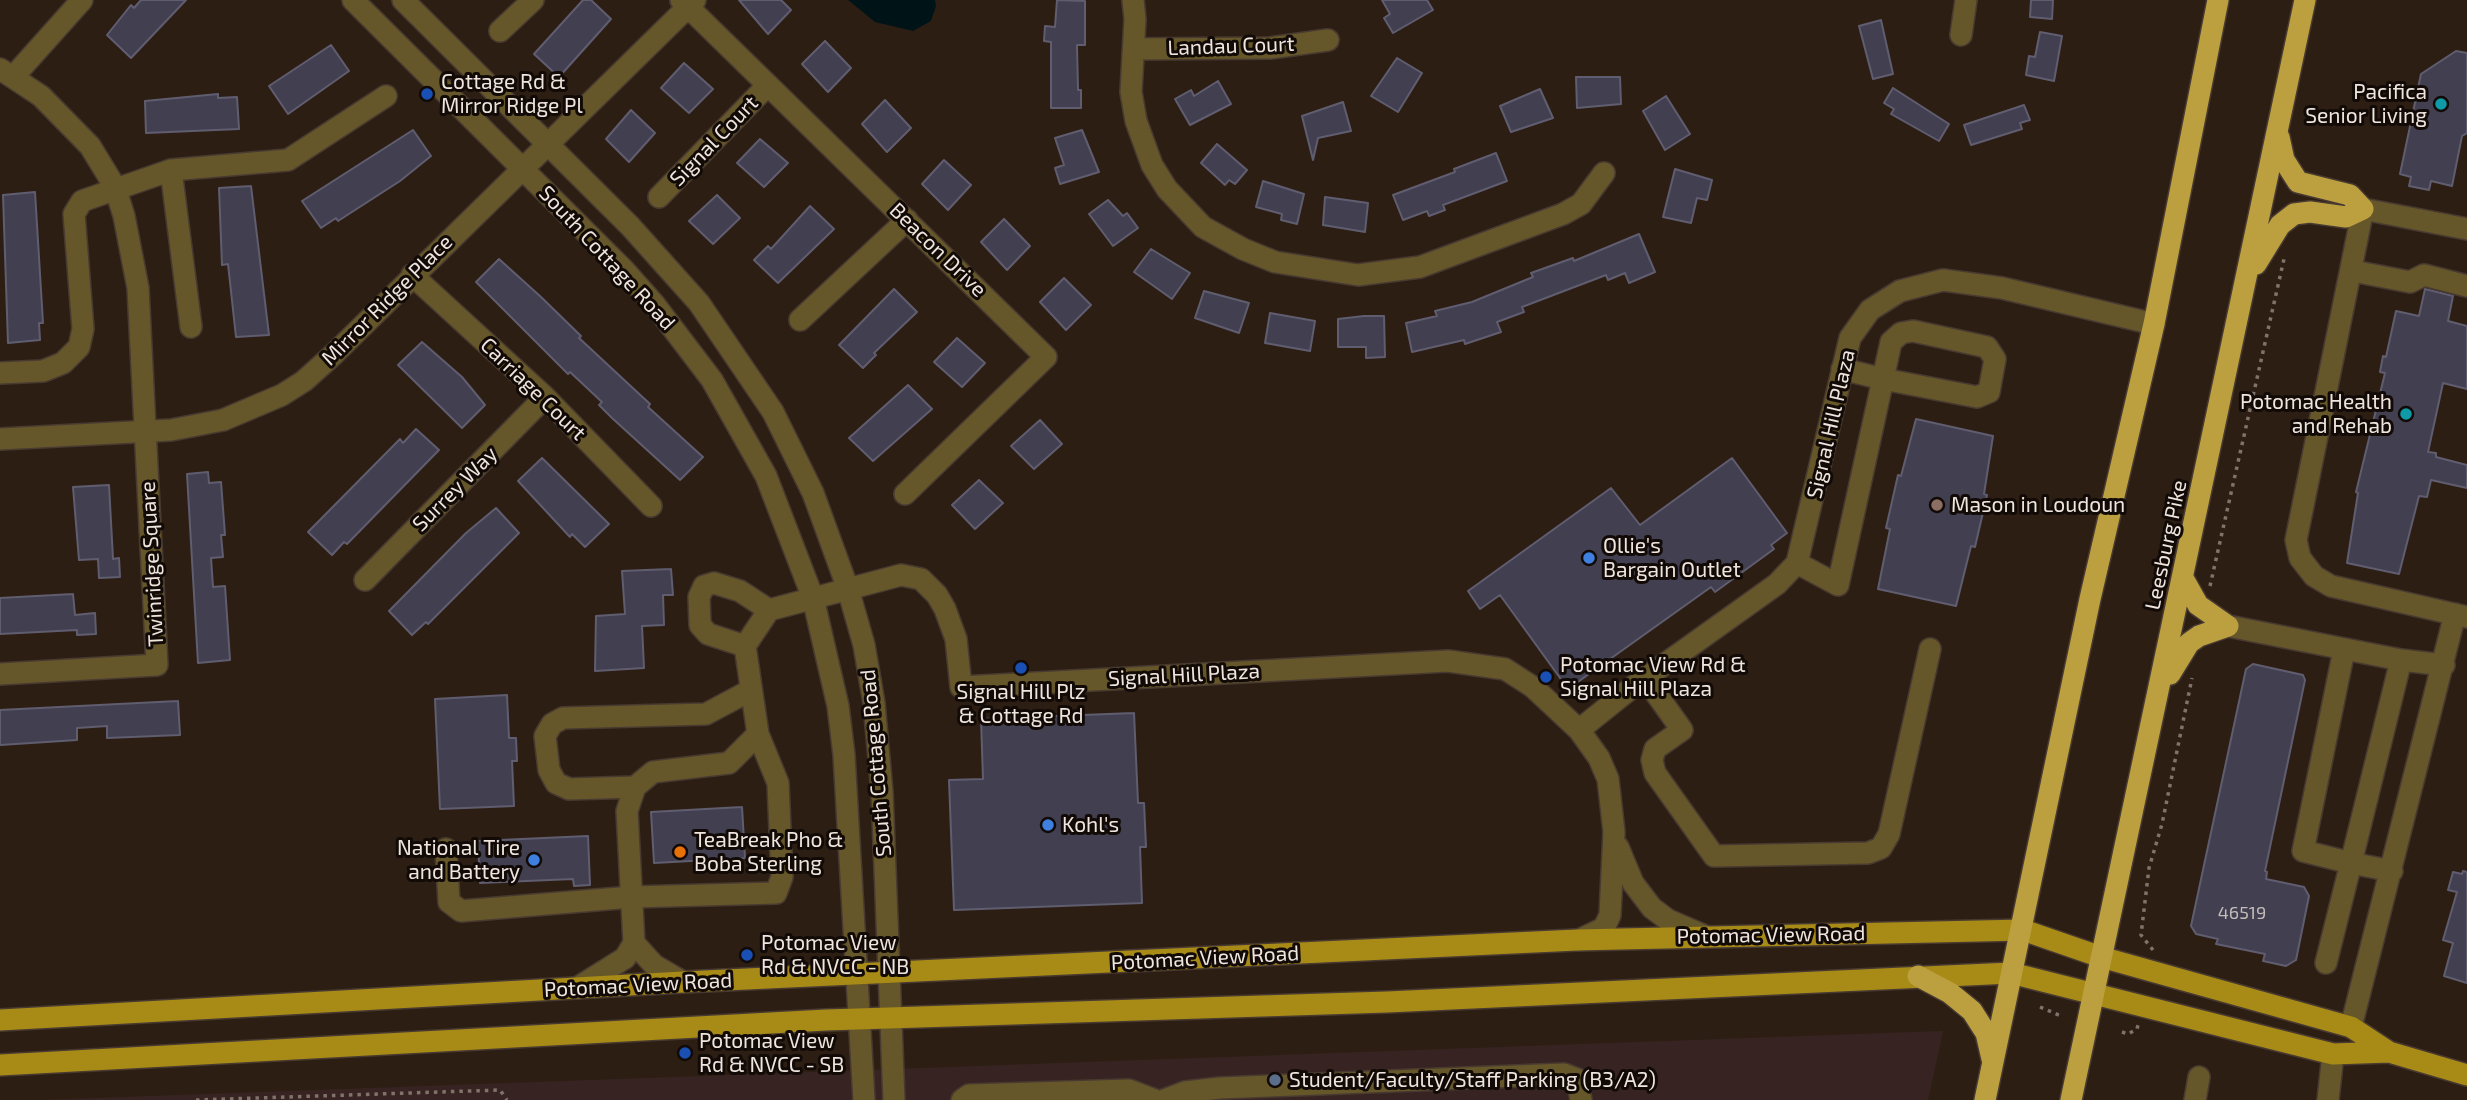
<!DOCTYPE html>
<style>
body{margin:0}
canvas{display:block;background:#2d1e14}
</style>
<canvas width="2467" height="1100"></canvas>
<script>
const g = document.querySelector('canvas').getContext('2d');
g.lineJoin = 'round';
function paint(path, color) { g.fillStyle = color; g.fill(path, 'evenodd'); }
const toPath = rows => new Path2D(rows.map(r => 'M' + r).join(''));
function strokePath(path, color, width, dash) { g.strokeStyle = color; g.lineWidth = width; g.lineCap = dash ? 'butt' : 'round'; g.setLineDash(dash || []); g.stroke(path); }
function label(font, color, halo, rows, align = 'center') {
  g.font = font + ' "Exo 2",sans-serif'; g.lineWidth = 6; g.setLineDash([]); g.textBaseline = 'middle'; g.strokeStyle = halo; g.fillStyle = color; for (const [text, x, y, turn = 0] of rows) {
    g.save(); g.translate(x, y); g.rotate((+turn || 0) * Math.PI / 180); g.textAlign = isNaN(turn) ? turn : align; if (halo) g.strokeText(text, 0, 0); g.fillText(text, 0, 0); g.restore();
  }
}
paint(toPath([
 [1943,1031,1928,1100,42,1100]
]), '#372422');
paint(toPath([
 [848,0,935,0,936,6,931,21,913,31,875,22]
]), '#001317');
const building = toPath([
 [141,0,186,0,131,58,107,35,131,5,134,8,141,0],
 [583,0,591,0,611,19,559,77,534,54,583,0],
 [739,0,781,0,791,10,768,34,739,0],
 [1057,0,1085,1,1085,45,1077,45,1078,90,1081,90,1081,108,1051,108,1051,42,1044,41,1045,26,1055,27,1057,0],
 [1382,0,1427,0,1433,10,1393,33,1384,18,1390,14,1382,0],
 [2031,0,2053,0,2052,19,2030,17,2031,0],
 [1881,20,1893,74,1873,79,1859,26,1881,20],
 [2040,32,2062,36,2054,81,2026,75,2029,56,2035,57,2040,32],
 [825,41,851,68,828,92,802,64,825,41],
 [331,45,349,71,288,114,269,86,331,45],
 [2456,51,2467,53,2467,133,2462,136,2452,186,2431,181,2429,190,2409,186,2411,177,2400,174,2421,74,2456,51],
 [1397,58,1422,73,1398,112,1371,96,1397,58],
 [684,63,713,89,689,113,661,88,684,63],
 [1576,77,1620,77,1621,104,1577,108,1576,77],
 [1218,81,1231,104,1190,125,1175,99,1191,90,1194,96,1218,81],
 [1893,88,1949,124,1939,141,1891,114,1894,109,1884,103,1893,88],
 [1540,89,1553,118,1511,132,1500,106,1540,89],
 [218,94,218,98,237,97,239,129,146,133,145,101,218,94],
 [1666,96,1690,134,1665,150,1643,111,1666,96],
 [885,100,911,128,887,152,862,124,885,100],
 [1343,102,1351,131,1318,138,1313,160,1302,116,1343,102],
 [2024,105,2030,120,2020,123,2022,129,1971,145,1964,125,2024,105],
 [631,110,655,133,629,162,606,139,631,110],
 [413,130,431,156,400,181,338,221,336,218,321,228,302,201,413,130],
 [1082,130,1099,172,1060,184,1055,168,1064,165,1055,138,1082,130],
 [760,139,788,163,764,187,737,163,760,139],
 [1217,144,1247,170,1235,184,1229,180,1225,185,1201,163,1217,144],
 [1496,153,1507,181,1443,205,1445,210,1429,216,1427,211,1403,220,1393,195,1455,172,1454,169,1496,153],
 [944,160,971,185,948,210,922,184,944,160],
 [1675,169,1712,180,1707,200,1697,198,1691,223,1663,217,1675,169],
 [1263,181,1304,194,1297,224,1281,220,1282,214,1256,207,1263,181],
 [251,186,269,335,236,337,228,264,222,265,219,188,251,186],
 [35,192,43,323,39,323,40,340,8,343,3,195,35,192],
 [717,195,740,218,713,244,689,221,717,195],
 [1325,197,1368,203,1365,232,1323,225,1325,197],
 [1108,200,1123,216,1127,213,1138,228,1113,246,1089,214,1108,200],
 [810,206,834,229,778,283,754,260,768,246,771,249,810,206],
 [1004,219,1030,246,1007,270,981,242,1004,219],
 [1639,234,1655,272,1629,283,1625,273,1608,280,1606,275,1522,307,1524,312,1497,322,1501,332,1465,344,1464,340,1412,352,1406,323,1437,316,1435,311,1472,302,1533,277,1531,273,1573,258,1574,261,1639,234],
 [1151,249,1190,273,1172,299,1134,272,1151,249],
 [499,259,541,297,581,336,579,338,650,404,648,407,703,457,680,480,612,418,599,405,602,402,570,372,568,374,476,282,499,259],
 [1064,278,1091,305,1066,330,1040,302,1064,278],
 [894,289,917,312,874,353,876,355,863,368,839,345,894,289],
 [2425,289,2453,296,2448,321,2467,326,2467,389,2443,383,2428,452,2436,453,2436,457,2467,465,2467,488,2431,480,2427,497,2419,496,2399,574,2347,563,2358,493,2356,492,2385,373,2380,372,2383,356,2386,357,2396,311,2419,316,2425,289],
 [1204,291,1249,303,1239,333,1195,318,1204,291],
 [1270,313,1315,321,1310,351,1265,343,1270,313],
 [1364,316,1384,316,1385,357,1366,358,1366,347,1338,347,1338,319,1364,316],
 [957,338,985,363,962,387,934,362,957,338],
 [422,342,462,377,485,405,462,428,398,365,422,342],
 [908,385,932,409,873,461,849,438,908,385],
 [1916,419,1993,436,1984,494,1987,495,1975,547,1971,546,1956,606,1878,589,1890,529,1886,528,1898,475,1901,476,1916,419],
 [1040,420,1062,444,1034,469,1011,446,1040,420],
 [416,429,439,450,347,544,344,542,332,555,308,532,400,439,403,443,416,429],
 [542,458,609,524,585,547,572,534,570,537,518,481,542,458],
 [1732,458,1787,533,1771,545,1774,549,1715,592,1711,587,1568,689,1500,595,1480,609,1468,591,1611,488,1640,525,1732,458],
 [208,472,209,483,221,482,225,535,221,535,223,557,211,558,213,587,225,586,230,660,198,663,187,474,208,472],
 [979,480,1003,503,975,529,952,505,979,480],
 [109,485,113,559,119,558,120,577,99,578,98,559,79,560,73,487,109,485],
 [496,508,519,533,428,624,426,622,412,635,389,611,466,533,496,508],
 [671,569,673,595,663,595,664,625,642,626,644,668,595,671,596,616,625,614,622,571,671,569],
 [73,594,75,615,95,613,96,634,77,635,77,630,0,634,0,598,73,594],
 [2253,664,2303,675,2305,680,2265,871,2267,872,2266,879,2304,887,2309,896,2296,960,2286,966,2263,961,2265,954,2216,944,2218,939,2196,934,2191,926,2246,669,2253,664],
 [507,695,509,738,516,738,517,761,512,761,514,806,440,809,435,699,507,695],
 [178,701,180,735,107,738,107,726,77,728,77,740,0,745,0,710,178,701],
 [1134,713,1138,803,1144,803,1146,847,1140,847,1142,903,954,910,949,780,983,779,981,719,1134,713],
 [742,807,745,858,654,863,651,812,742,807],
 [588,836,590,885,574,886,573,879,480,883,478,841,588,836],
 [2463,871,2467,872,2467,983,2444,976,2453,943,2443,940,2457,892,2448,890,2453,872,2462,874,2463,871]
]);
paint(building, '#413f50');
strokePath(building, '#5f5d6f', 2);
const minor = toPath([
 [353,0,624,270,655,305,712,380,766,476,813,598,838,706,844,755,864,1100],
 [403,0,630,226,699,303,773,412,813,493,848,589,864,645,874,703,882,792,894,1100],
 [681,0,1046,357,905,494],
 [1133,0,1135,19,1131,92,1136,121,1152,165,1167,189,1203,227,1243,249,1275,262,1358,275,1420,267,1563,214,1581,204,1604,173],
 [500,31,533,0],
 [1961,35,1966,0],
 [1134,49,1270,48,1328,40],
 [0,69,41,96,90,146,115,187,124,216,138,288,157,665,0,674],
 [14,76,82,0],
 [171,170,191,327],
 [659,197,768,85],
 [2467,229,2363,209,2296,540,2300,558,2314,576,2331,586,2467,617],
 [2353,271,2410,282,2424,275,2467,286],
 [412,275,545,397,651,506],
 [800,320,907,220],
 [0,373,43,371,63,363,79,347,83,329,74,214,82,201,171,170,288,160,386,96],
 [0,439,171,430,223,420,282,395,304,381,334,354,695,0],
 [1797,563,1838,585,1883,379,1891,342,1901,333,1913,331,1987,347,1995,359,1989,392,1977,397,1883,379,1842,369],
 [365,580,545,397],
 [2228,626,2401,660],
 [745,646,708,634,700,625,699,597,704,586,714,583,740,591,769,610],
 [1645,678,1682,730,1655,749,1652,760,1655,773,1714,856,1868,853,1881,848,1889,834,1930,649],
 [1579,730,1630,689,1777,584,1797,563,1850,338,1870,310,1900,291,1943,280,2002,288,2154,324],
 [635,787,569,789,556,783,549,770,545,736,552,724,563,718,706,714,751,690],
 [1618,847,1633,883,1652,908,1668,920,1705,936],
 [446,849,449,902,461,911,632,897,776,893,782,877,778,783,758,734],
 [2392,871,2351,863,2401,660,2444,665],
 [634,943,654,965,683,982],
 [2326,963,2351,863,2303,851,2344,650],
 [577,988,625,958,634,943,627,811,635,787,653,772,729,763,758,734,745,646,769,610,901,575,921,579,937,595,945,609,956,639,961,687,1448,661,1505,669,1533,687,1579,730,1599,758,1608,779,1614,832,1610,915,1604,928,1579,940],
 [2351,1027,2455,614],
 [962,1100,969,1095,1129,1090,1155,1100],
 [1164,1100,1185,1092,1220,1088,1564,1074,1577,1079,1581,1100],
 [2195,1100,2199,1077],
 [2328,1100,2333,1054]
]);
const major = toPath([
 [0,1020,683,982,1577,940,2023,930,2101,957,2351,1027,2389,1052,2467,1075],
 [0,1065,826,1020,1387,1002,2011,973,2333,1054,2389,1052]
]);
const highway = toPath([
 [2256,264,2280,225,2294,214,2310,212,2346,217,2363,209,2350,195,2298,182,2284,160,2279,137],
 [2184,580,2198,605,2228,626],
 [2170,674,2189,643,2199,636,2228,626],
 [1918,976,1950,993,1972,1011,1986,1033,1992,1059],
 [1985,1100,2090,599,2154,324,2218,0],
 [2071,1100,2305,0]
]);
strokePath(minor, '#483a30', 24);
strokePath(major, '#483a30', 24);
strokePath(highway, '#483a30', 24);
strokePath(toPath([
 [2210,586,2284,259],
 [2153,950,2141,935,2149,868,2162,824,2192,678],
 [2040,1007,2061,1016],
 [2122,1032,2128,1034,2137,1029,2138,1025],
 [196,1100,500,1090,507,1100]
]), '#80736a', 3.5, [3.5, 5]);
strokePath(minor, '#655729', 21);
strokePath(major, '#a88a16', 21);
strokePath(highway, '#bca040', 21);
for (const [x, y, r, color] of [
 [427,94,7,"#1a4fb4"],
 [2441,104,7,"#0f9aa8"],
 [2406,414,7,"#0f9aa8"],
 [1937,505,7,"#8d6e63"],
 [1589,558,7,"#3f7fe0"],
 [1021,668,7,"#1a4fb4"],
 [1546,677,7,"#1a4fb4"],
 [1048,825,7,"#3f7fe0"],
 [680,852,7,"#e8710a"],
 [534,860,7,"#3f7fe0"],
 [747,955,7,"#1a4fb4"],
 [685,1053,7,"#1a4fb4"],
 [1275,1080,7,"#5c6f8a"]
]) { const dot = new Path2D(); dot.arc(x, y, r, 0, 2 * Math.PI); g.fillStyle = color; g.fill(dot); strokePath(dot, '#110a06', 2.5); }
label('18px', '#c4bcba', null, [
 ["46519",2242,913]
]);
label('21px', '#efe5de', '#110a06', [
 ["Landau Court",1231,46,-2],
 ["Signal Court",714,141,-46],
 ["Beacon Drive",938,250,44],
 ["South Cottage Road",607,258,47],
 ["Mirror Ridge Place",387,300,-45],
 ["Carriage Court",533,389,44],
 ["Signal Hill Plaza",1831,424,-77],
 ["Surrey Way",455,489,-45],
 ["Leesburg Pike",2166,545,-78],
 ["Twinridge Square",152,564,-93],
 ["Signal Hill Plaza",1184,675,-3],
 ["South Cottage Road",876,763,-95],
 ["Potomac View Road",1771,935,-1],
 ["Potomac View Road",1205,958,-3],
 ["Potomac View Road",638,985,-3]
]);
label('21px', '#efe5de', '#110a06', [
 ["Cottage Rd &",441,82],
 ["Mirror Ridge Pl",441,106],
 ["Pacifica",2427,92,"right"],
 ["Senior Living",2427,116,"right"],
 ["Potomac Health",2392,402,"right"],
 ["and Rehab",2392,426,"right"],
 ["Mason in Loudoun",1951,505],
 ["Ollie's",1603,546],
 ["Bargain Outlet",1603,570],
 ["Potomac View Rd &",1560,665],
 ["Signal Hill Plaza",1560,689],
 ["Signal Hill Plz",1021,692,"center"],
 ["& Cottage Rd",1021,716,"center"],
 ["Kohl's",1062,825],
 ["TeaBreak Pho &",694,840],
 ["Boba Sterling",694,864],
 ["National Tire",520,848,"right"],
 ["and Battery",520,872,"right"],
 ["Potomac View",761,943],
 ["Rd & NVCC - NB",761,967],
 ["Potomac View",699,1041],
 ["Rd & NVCC - SB",699,1065],
 ["Student/Faculty/Staff Parking (B3/A2)",1289,1080]
], 'left');
</script>
